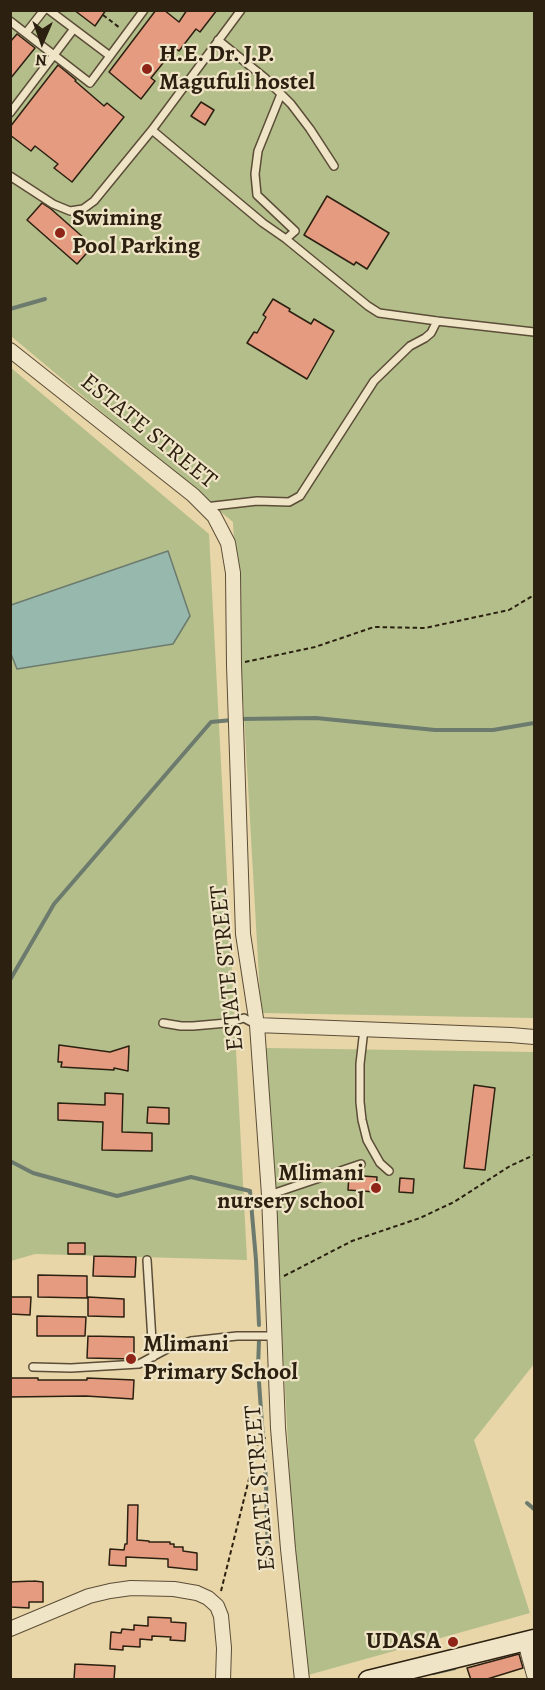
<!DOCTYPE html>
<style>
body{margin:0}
#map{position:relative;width:545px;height:1690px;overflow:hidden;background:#e8d5a8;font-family:Alegreya,serif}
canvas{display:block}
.frame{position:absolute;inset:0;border:12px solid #2c2011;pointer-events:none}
.north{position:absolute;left:12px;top:12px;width:60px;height:60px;-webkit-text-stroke:4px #f0e4c6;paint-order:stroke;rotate:182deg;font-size:16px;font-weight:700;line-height:24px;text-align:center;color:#2c2011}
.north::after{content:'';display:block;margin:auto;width:21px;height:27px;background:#2c2011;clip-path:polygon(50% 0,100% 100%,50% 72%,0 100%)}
</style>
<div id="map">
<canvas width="545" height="1690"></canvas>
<div class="frame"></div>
<div class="north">N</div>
</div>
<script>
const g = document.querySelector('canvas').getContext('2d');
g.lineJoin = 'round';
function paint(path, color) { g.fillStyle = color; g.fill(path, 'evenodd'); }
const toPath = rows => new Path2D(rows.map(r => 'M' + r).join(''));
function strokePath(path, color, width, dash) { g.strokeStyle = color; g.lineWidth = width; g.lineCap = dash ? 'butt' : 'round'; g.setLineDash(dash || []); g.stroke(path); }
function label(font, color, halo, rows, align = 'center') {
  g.font = font + ' Alegreya,serif'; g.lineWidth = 4.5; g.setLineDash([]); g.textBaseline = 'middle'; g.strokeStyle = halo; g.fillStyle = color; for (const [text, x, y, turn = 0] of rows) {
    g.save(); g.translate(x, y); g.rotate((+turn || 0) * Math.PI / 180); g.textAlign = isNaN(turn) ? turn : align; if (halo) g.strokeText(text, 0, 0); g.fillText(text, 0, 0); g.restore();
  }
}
paint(toPath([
 [10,11,534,11,534,1018,261,1013,233,522,11,336],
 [10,367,209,534,247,1260,35,1254,11,1261],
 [266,1048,534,1052,534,1364,474,1440,530,1613,301,1677]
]), '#b3be8a');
const water = toPath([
 [168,551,190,616,173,644,17,669,11,654,11,605,168,551]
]);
paint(water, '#97b8ac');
strokePath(water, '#6c7b6e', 1.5);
strokePath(toPath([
 [10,309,45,299],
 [239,719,316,718,435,730,493,730,534,723],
 [10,980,54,904,211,722,232,720],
 [10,1161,33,1173,117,1196,191,1177,250,1191,256,1260,259,1325],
 [259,1340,258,1368,266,1481,268,1565],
 [527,1503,534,1509],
 [433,1673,455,1668]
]), '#6c7b6e', 4);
const building = toPath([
 [74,10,106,10,95,26,74,10],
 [156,10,164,10,179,22,187,10,217,10,200,32,196,29,179,51,175,48,151,78,155,81,141,99,109,72,156,10],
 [17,34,35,48,10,79,10,42,17,34],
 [58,65,76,80,75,81,104,106,107,103,124,117,72,182,54,168,58,164,35,146,31,151,10,135,10,127,58,65],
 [201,102,214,110,205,125,191,116,201,102],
 [327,196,389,233,367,269,356,262,354,265,304,235,327,196],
 [42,203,51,209,93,246,77,264,27,220,42,203],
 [273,299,290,309,289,311,311,324,314,319,334,331,307,379,247,343,254,332,257,333,266,317,263,315,273,299],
 [59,1045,110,1052,129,1046,128,1071,114,1068,114,1070,61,1067,62,1062,58,1062,59,1045],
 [474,1085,495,1088,485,1170,464,1168,474,1085],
 [105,1093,123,1094,122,1132,152,1133,152,1151,102,1150,103,1122,58,1120,58,1103,105,1105,105,1093],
 [148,1107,169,1108,169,1124,147,1123,148,1107],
 [349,1175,377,1177,376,1192,348,1190,349,1175],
 [400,1178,414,1179,413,1193,399,1192,400,1178],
 [68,1243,85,1243,85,1254,68,1254,68,1243],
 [94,1256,136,1257,135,1277,93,1276,94,1256],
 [38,1275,87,1276,87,1298,38,1297,38,1275],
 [10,1297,31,1297,30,1315,10,1314,10,1297],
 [88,1297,124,1299,124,1317,88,1316,88,1297],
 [37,1316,86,1317,85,1336,37,1336,37,1316],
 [88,1336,134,1337,134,1359,87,1358,88,1336],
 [10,1378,38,1378,38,1380,87,1380,87,1378,134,1380,133,1399,86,1396,10,1397,10,1378],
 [128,1505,138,1505,137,1540,149,1541,149,1542,170,1542,170,1544,174,1544,174,1547,183,1547,183,1551,197,1553,197,1570,168,1567,168,1559,126,1557,126,1566,109,1565,110,1549,124,1550,125,1544,127,1544,128,1505],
 [34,1581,43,1582,43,1602,29,1602,29,1608,10,1607,10,1582,34,1581],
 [148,1617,171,1618,171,1622,186,1623,185,1641,170,1640,171,1637,152,1636,152,1640,140,1639,140,1647,123,1646,123,1650,110,1649,111,1632,121,1633,122,1629,134,1630,134,1625,148,1626,148,1617],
 [519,1654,523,1668,484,1680,471,1680,467,1668,519,1654],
 [75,1664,115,1666,114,1680,74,1680,75,1664]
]);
paint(building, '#e59b80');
strokePath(building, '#2c2011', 1.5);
const lane = toPath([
 [49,10,110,56],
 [10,21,90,83,144,10],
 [26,33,44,10],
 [218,40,265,78,291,104,310,129,334,166],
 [281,94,258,151,255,174,257,195,295,231,286,239],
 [10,113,73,30],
 [152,130,263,223,286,239,368,306,379,313,437,321,534,332],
 [10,176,53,204,70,211,83,209,94,201,152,130,241,10],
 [205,507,257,501,289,502,300,496,374,381,410,346,425,338,431,333,437,321],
 [163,1023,181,1026,193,1026,227,1023,244,1018,257,1025],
 [364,1029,360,1064,360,1102,362,1120,367,1140,380,1163,389,1171],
 [269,1195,361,1164],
 [147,1260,153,1357],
 [33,1367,71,1368,139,1364,167,1349,191,1341,237,1336,273,1336]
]);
const street = toPath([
 [10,350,193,495,214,516,228,543,233,573,234,665,243,934,257,1025,269,1195,278,1428,288,1549,302,1680],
 [257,1025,511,1035,534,1037],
 [10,1629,89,1596,110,1591,131,1588,174,1589,197,1593,208,1598,217,1606,221,1616,224,1648,223,1680],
 [525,1642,534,1675]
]);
const secondary = toPath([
 [368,1680,534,1639]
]);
strokePath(lane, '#5b4d37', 10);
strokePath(street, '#5b4d37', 16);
strokePath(secondary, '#2c2011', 21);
strokePath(toPath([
 [103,15,120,28],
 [245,662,315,647,374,627,425,628,509,610,534,595],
 [284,1276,352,1241,420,1218,454,1202,510,1166,534,1155],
 [221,1591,258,1443,266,1437]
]), '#2c2011', 2, [4.5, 3]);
strokePath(lane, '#f0e4c6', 7);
strokePath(street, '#f0e4c6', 14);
strokePath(secondary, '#f0e4c6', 18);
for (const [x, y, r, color] of [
 [147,69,6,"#8f2418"],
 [60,233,6,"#8f2418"],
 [376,1188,6,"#8f2418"],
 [131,1359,6,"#8f2418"],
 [453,1642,6,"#8f2418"]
]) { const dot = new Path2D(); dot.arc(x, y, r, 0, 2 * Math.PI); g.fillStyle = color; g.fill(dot); strokePath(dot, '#f0e4c6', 2); }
label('bold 24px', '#2c2011', '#f0e4c6', [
 ["H.E. Dr. J.P.",159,55],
 ["Magufuli hostel",159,83],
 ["Swiming",72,219],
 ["Pool Parking",72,247],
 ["Mlimani",364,1174,"right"],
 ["nursery school",364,1202,"right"],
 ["Mlimani",143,1345],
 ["Primary School",143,1373],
 ["UDASA",441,1642,"right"]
], 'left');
label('24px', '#2c2011', '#f0e4c6', [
 ["ESTATE STREET",148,432,39],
 ["ESTATE STREET",228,968,-96],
 ["ESTATE STREET",261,1488,-95]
]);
</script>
